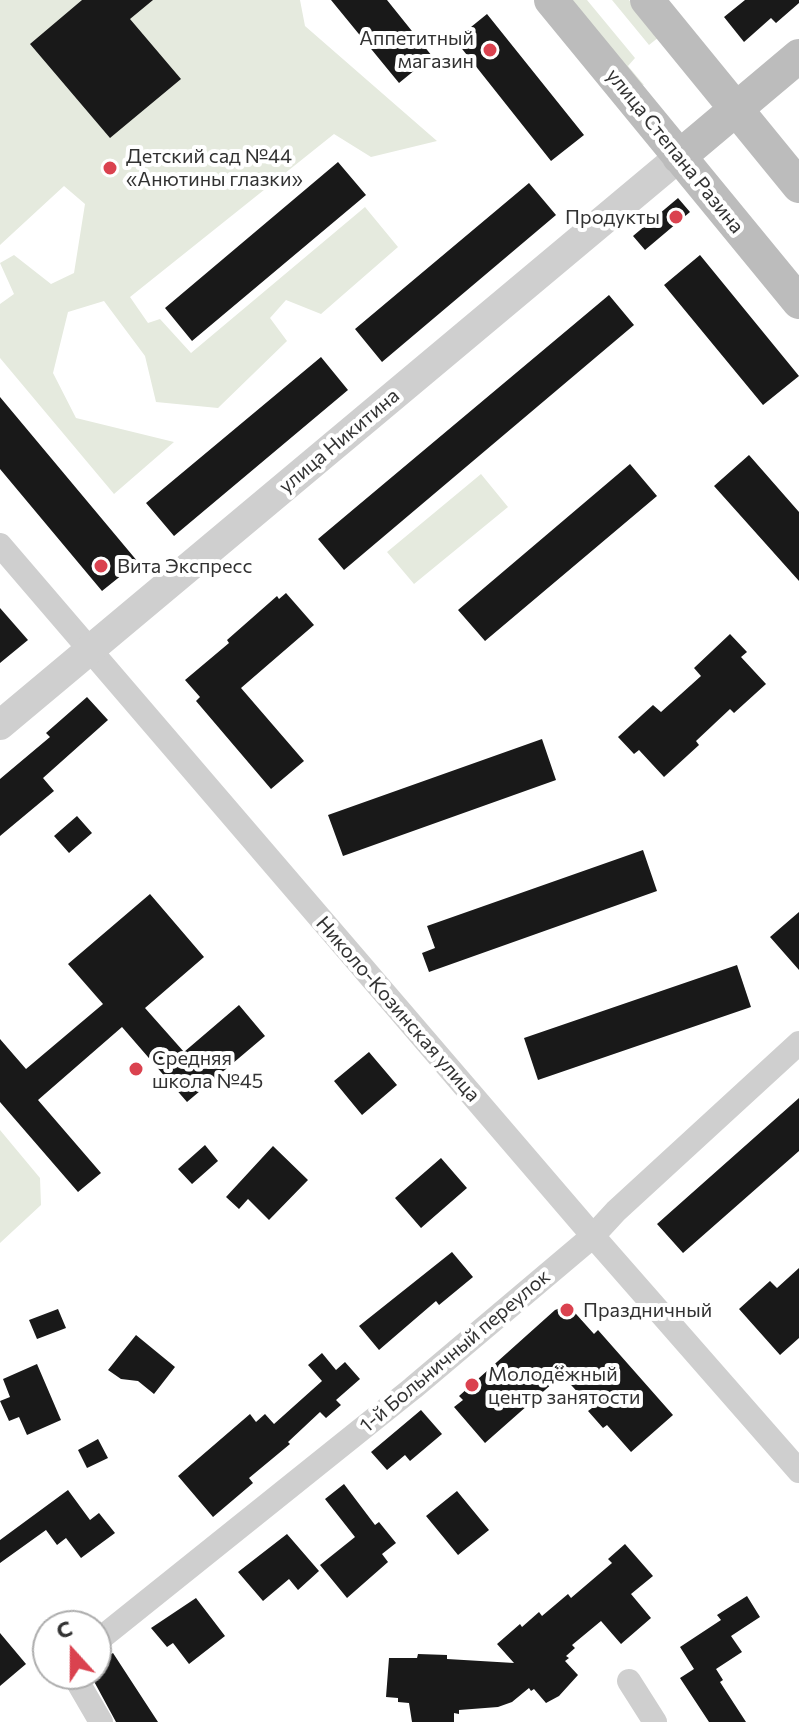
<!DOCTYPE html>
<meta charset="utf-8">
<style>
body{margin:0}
#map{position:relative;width:799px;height:1722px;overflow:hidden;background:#fff;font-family:Commissioner,sans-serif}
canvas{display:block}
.north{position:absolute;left:32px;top:1610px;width:80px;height:80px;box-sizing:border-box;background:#fff;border:2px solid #adadad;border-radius:50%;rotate:339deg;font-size:22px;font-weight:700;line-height:32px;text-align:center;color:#323232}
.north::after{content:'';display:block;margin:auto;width:28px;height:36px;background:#da424f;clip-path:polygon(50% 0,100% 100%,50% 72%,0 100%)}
</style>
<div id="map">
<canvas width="799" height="1722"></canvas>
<div class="north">С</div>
</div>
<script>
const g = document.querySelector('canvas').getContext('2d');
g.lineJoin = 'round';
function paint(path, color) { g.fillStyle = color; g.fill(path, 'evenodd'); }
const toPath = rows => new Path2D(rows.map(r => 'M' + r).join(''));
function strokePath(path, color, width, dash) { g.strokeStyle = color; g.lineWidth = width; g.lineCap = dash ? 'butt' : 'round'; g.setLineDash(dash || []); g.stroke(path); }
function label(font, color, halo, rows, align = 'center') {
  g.font = font + ' Commissioner,sans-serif'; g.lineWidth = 8; g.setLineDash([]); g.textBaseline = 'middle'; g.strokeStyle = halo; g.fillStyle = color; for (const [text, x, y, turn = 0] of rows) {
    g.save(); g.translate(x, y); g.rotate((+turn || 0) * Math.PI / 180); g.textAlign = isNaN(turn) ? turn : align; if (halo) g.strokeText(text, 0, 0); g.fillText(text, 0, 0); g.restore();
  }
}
paint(toPath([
 [0,0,300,0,305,26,437,141,371,157,334,134,130,297,148,323,160,319,191,353,365,207,398,247,321,314,286,300,270,318,287,341,218,408,156,402,145,356,104,301,68,312,53,373,76,418,174,442,114,494,0,358,0,304,14,294,0,263,14,255,51,284,74,273,85,204,64,186,0,245],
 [566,0,587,0,635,58,628,66,644,85,633,83],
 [612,0,629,0,659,37,649,45],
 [481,474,508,507,414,584,387,552],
 [0,1130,40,1178,41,1205,0,1243]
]), '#e5eade');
paint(toPath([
 [82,0,153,0,130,19,181,79,110,138,30,44],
 [331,0,387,0,432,56,399,83],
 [745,0,799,0,799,3,776,23,771,18,744,42,724,17],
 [487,14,584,135,551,161,455,40],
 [338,162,366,195,192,341,165,308],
 [529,183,556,215,382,362,355,329],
 [678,198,690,212,645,250,633,236],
 [700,255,799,376,763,405,664,285],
 [609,295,634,325,344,570,318,539],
 [321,357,348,390,174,536,146,503],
 [0,397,138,562,102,591,0,469],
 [749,455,799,512,799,581,714,486],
 [630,464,657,496,485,641,458,610],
 [286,593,314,625,241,688,304,761,271,789,196,701,200,697,185,680,229,643,227,640,277,596,279,599],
 [0,608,28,640,0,663],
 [730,634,747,652,741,657,766,684,734,713,730,709,696,741,699,745,664,777,639,750,634,754,618,737,653,705,661,712,701,676,694,668],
 [87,697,108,720,43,778,54,791,0,836,0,779,50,737,46,733],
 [542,739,556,780,343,856,328,815],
 [77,816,92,833,69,853,54,836],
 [643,850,657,891,429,972,422,953,435,948,427,926],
 [150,894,204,957,145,1008,184,1052,239,1005,265,1036,187,1102,122,1027,38,1100,101,1173,78,1192,0,1102,0,1039,26,1069,103,1004,68,964],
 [799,912,799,970,770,937],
 [737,965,751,1007,538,1080,524,1038],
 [369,1052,397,1085,362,1115,334,1081],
 [799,1098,799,1151,683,1253,657,1224],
 [205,1145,218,1161,192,1184,178,1169],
 [273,1146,308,1180,269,1220,248,1199,239,1209,226,1197],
 [441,1158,467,1188,421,1228,395,1198],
 [452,1252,473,1277,439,1305,436,1301,379,1350,359,1326],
 [799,1268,799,1338,780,1355,739,1309,770,1281,777,1288],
 [568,1305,594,1334,598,1330,673,1415,631,1452,607,1425,603,1428,588,1411,592,1408,562,1375,485,1443,454,1407,463,1400,459,1396,555,1310],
 [58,1309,66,1328,37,1339,29,1320],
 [136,1335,175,1367,154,1394,138,1381,121,1379,108,1370],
 [322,1353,336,1370,345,1362,360,1379,336,1400,341,1405,326,1418,320,1412,288,1442,290,1444,249,1478,253,1483,213,1517,178,1476,250,1414,256,1422,265,1414,274,1424,322,1381,308,1365],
 [37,1364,61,1420,27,1435,19,1417,9,1421,0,1401,10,1397,3,1379],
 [421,1410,442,1434,410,1461,405,1455,387,1470,371,1452],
 [98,1439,108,1458,87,1468,78,1450],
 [344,1484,375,1525,379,1522,396,1543,382,1554,388,1562,347,1598,320,1565,355,1537,325,1499],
 [68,1490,90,1520,99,1513,115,1533,81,1558,66,1538,57,1545,46,1530,0,1563,0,1540],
 [457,1491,489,1530,458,1555,426,1516],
 [287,1534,319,1571,298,1590,289,1579,263,1601,238,1572],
 [625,1544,653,1576,631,1594,651,1618,621,1644,601,1621,572,1645,575,1648,566,1656,569,1658,565,1661,578,1675,559,1696,546,1703,534,1689,531,1691,529,1688,512,1702,498,1707,459,1710,459,1714,454,1713,454,1722,412,1722,409,1703,398,1702,398,1698,386,1697,389,1658,417,1658,418,1654,447,1655,447,1659,514,1663,497,1644,520,1624,522,1627,539,1612,542,1616,568,1594,571,1598,612,1563,608,1559],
 [747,1596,760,1617,731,1636,742,1652,716,1669,723,1680,720,1682,746,1722,709,1722,680,1678,694,1669,680,1647,721,1620,717,1615],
 [196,1598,225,1636,189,1664,173,1643,167,1647,151,1628],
 [0,1633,26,1664,0,1686],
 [113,1653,158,1722,116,1722,90,1674,96,1674,96,1664]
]), '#191919');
strokePath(toPath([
 [0,545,593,1236,799,1471],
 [96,1642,413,1388,593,1236,616,1211,799,1043],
 [73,1674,101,1722],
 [629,1681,655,1722]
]), '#cfcfcf', 24);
strokePath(toPath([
 [0,725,679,157]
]), '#cfcfcf', 30);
strokePath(toPath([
 [551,0,799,302],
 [647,0,799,186],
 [679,157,799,56]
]), '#bcbcbc', 34);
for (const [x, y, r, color] of [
 [490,50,8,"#da424f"],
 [110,168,8,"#da424f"],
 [676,217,8,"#da424f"],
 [101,566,8,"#da424f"],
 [136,1069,8,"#da424f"],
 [567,1310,8,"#da424f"],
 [472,1385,8,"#da424f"]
]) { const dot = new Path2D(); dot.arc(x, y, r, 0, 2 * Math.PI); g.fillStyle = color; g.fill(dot); strokePath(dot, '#fff', 3); }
label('20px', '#323232', '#fff', [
 ["Аппетитный",474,38,"right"],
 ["магазин",474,61,"right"],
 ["Детский сад №44",126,156],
 ["«Анютины глазки»",126,179],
 ["Продукты",660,217,"right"],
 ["Вита Экспресс",117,566],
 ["Средняя",152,1058],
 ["школа №45",152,1081],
 ["Праздничный",583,1310],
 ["Молодёжный",488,1374],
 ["центр занятости",488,1397]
], 'left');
label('20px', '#323232', '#fff', [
 ["улица Степана Разина",675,151,51],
 ["улица Никитина",339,441,-40],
 ["Николо-Козинская улица",398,1009,49],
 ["1-й Больничный переулок",455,1351,-40]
]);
</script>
